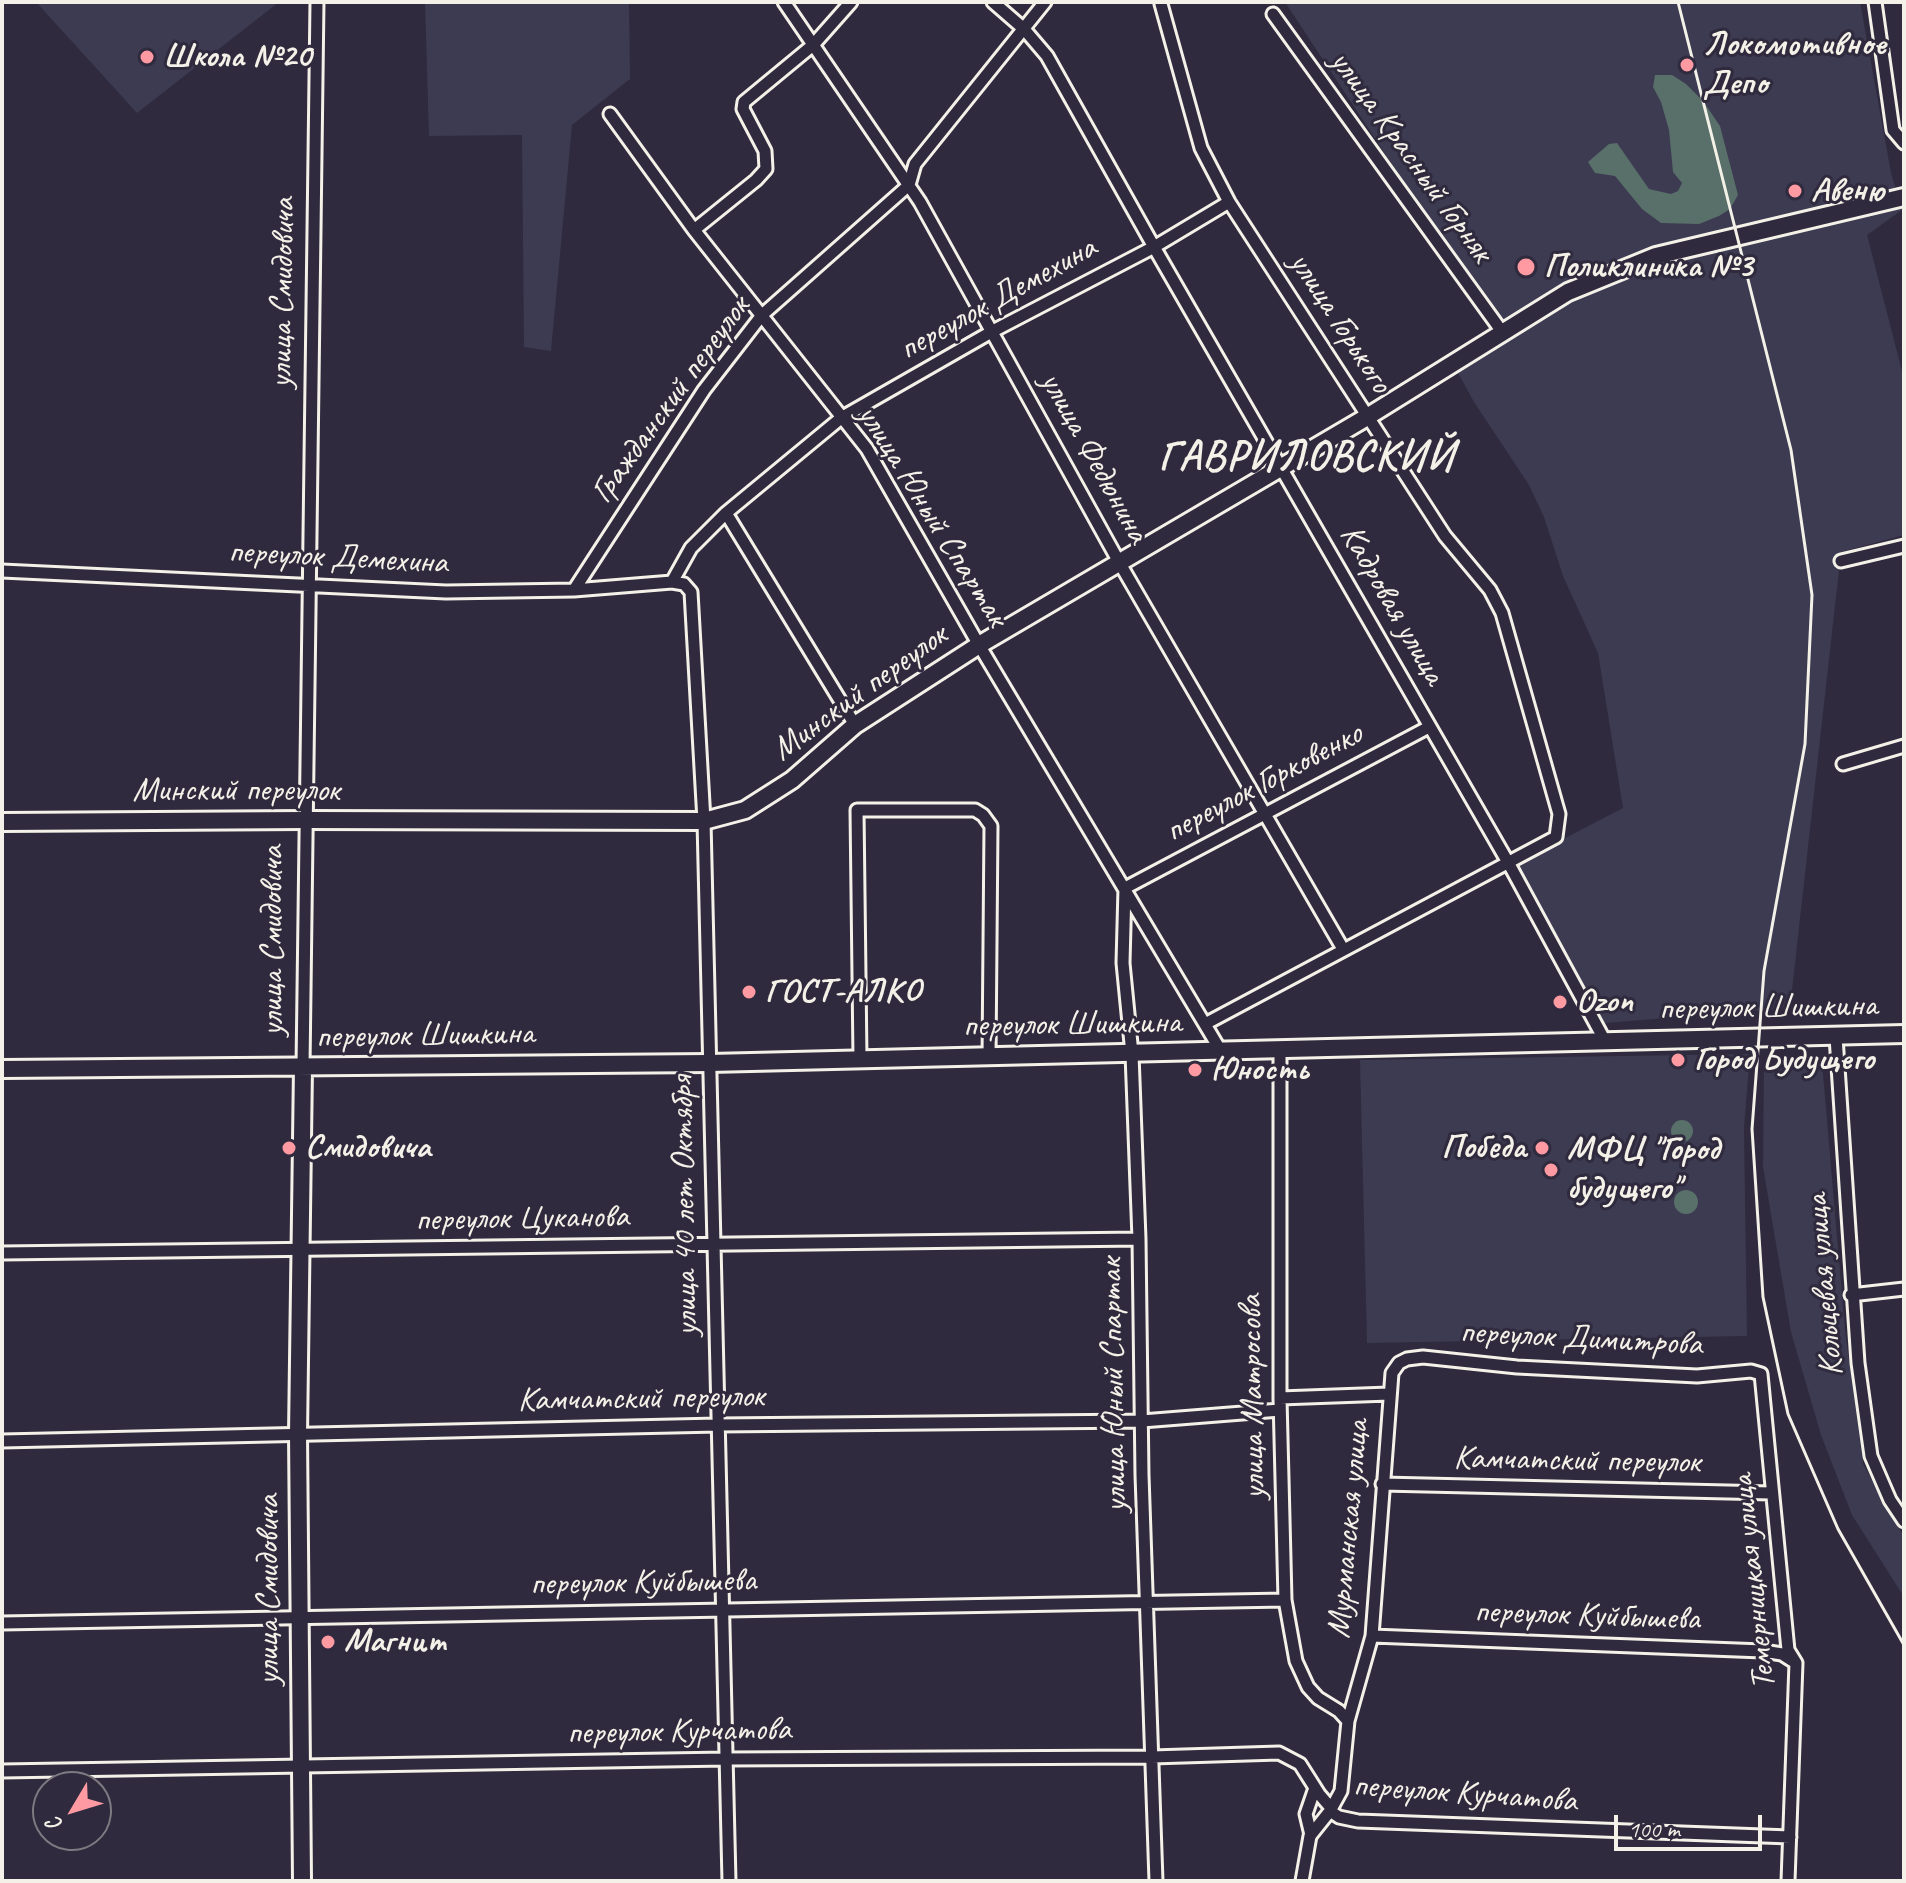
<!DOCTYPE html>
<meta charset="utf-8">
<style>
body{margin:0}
#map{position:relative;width:1906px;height:1883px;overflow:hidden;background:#2f2a3d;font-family:Caveat,sans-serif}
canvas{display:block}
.frame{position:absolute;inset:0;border:4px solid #f4f1e8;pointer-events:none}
.north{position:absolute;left:32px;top:1771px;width:80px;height:80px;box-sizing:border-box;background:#2f2a3d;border:2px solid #7e7a81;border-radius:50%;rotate:232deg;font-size:22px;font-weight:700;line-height:32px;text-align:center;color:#f4f1e8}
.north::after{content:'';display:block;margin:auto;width:28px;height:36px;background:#ff9aa2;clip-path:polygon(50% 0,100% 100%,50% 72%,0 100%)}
.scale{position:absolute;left:1614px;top:1815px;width:148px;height:36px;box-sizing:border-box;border:4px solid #f4f1e8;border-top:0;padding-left:10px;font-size:24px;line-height:28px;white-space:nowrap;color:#f4f1e8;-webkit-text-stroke:6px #2f2a3d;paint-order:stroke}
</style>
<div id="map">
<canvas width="1906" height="1883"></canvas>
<div class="frame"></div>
<div class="north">С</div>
<div class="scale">100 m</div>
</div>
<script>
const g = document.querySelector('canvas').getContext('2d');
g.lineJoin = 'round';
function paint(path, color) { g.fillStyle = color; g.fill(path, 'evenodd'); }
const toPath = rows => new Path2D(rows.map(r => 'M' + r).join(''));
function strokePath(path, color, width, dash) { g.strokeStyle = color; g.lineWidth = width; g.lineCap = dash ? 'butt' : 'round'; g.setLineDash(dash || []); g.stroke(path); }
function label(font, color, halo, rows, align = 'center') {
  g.font = font + ' Caveat,sans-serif'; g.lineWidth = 6; g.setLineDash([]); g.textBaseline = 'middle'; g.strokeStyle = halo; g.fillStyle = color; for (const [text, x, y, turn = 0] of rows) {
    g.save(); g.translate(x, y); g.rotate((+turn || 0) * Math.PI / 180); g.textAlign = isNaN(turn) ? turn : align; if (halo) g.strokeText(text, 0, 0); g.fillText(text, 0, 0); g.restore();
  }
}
paint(toPath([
 [36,2,279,2,137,113],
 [425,2,629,2,630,79,572,125,551,351,524,347,522,135,429,136],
 [1285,2,1860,2,1891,173,1902,210,1867,235,1904,379,1904,535,1841,552,1790,1008,1605,1023,1515,864,1623,808,1598,653,1563,576,1544,517,1529,485,1474,402,1456,369,1501,330],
 [1750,1054,1744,1128,1747,1336,1367,1343,1360,1060],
 [1822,1062,1845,1330,1863,1464,1904,1537,1904,1597,1852,1515,1821,1435,1791,1332,1763,1167,1764,1063]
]), '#3c3b51');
paint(toPath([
 [1655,75,1672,75,1686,84,1703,101,1720,126,1738,195,1730,209,1719,216,1699,224,1661,223,1642,209,1615,176,1595,173,1588,162,1609,144,1617,143,1649,189,1671,194,1678,191,1682,183,1673,172,1669,130,1661,102,1653,87],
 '1671 1131a11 11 0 1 1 22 0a11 11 0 1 1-22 0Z',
 '1674 1202a12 12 0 1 1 24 0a12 12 0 1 1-24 0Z'
]), '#596f69');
const street = toPath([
 [784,2,920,202,1119,562,1343,949],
 [993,2,1024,29,1047,56,1154,247,1509,864,1605,1041],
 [1875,2,1893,130,1904,143],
 [1161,4,1201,148,1229,202,1445,536,1490,590,1502,613,1559,814,1556,837,1205,1024],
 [1273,14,1503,333],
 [610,114,694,230,867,449,979,645,1222,1053],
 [694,230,756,180,766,169,765,151,743,109,744,102,813,45,851,2],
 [726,513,855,725],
 [1841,561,1904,546],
 [2,571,446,592,574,590,672,582],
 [574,590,704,390,762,315,909,185,915,164,1045,2],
 [1843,764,1904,746],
 [1836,1037,1858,1363,1871,1456,1890,1500,1904,1521],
 [1280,1050,1280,1398,1285,1600,1296,1661,1308,1687,1318,1698,1339,1711,1348,1721],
 [860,1059,857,810,975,810,983,815,991,826,989,1058],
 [303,1067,317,2],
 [2,1253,1139,1239],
 [1851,1295,1904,1289],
 [1280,1398,1389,1394],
 [2,1441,718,1425,1142,1421,1280,1410],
 [1382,1484,1771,1493],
 [2,1623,1285,1600],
 [1372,1636,1763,1651,1782,1654,1793,1661],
 [2,1771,726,1759,1152,1757,1279,1753,1300,1764,1319,1794,1331,1808],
 [1330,1811,1339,1817,1358,1821,1790,1837],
 [1311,1835,1306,1814,1315,1788],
 [729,1881,704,821,691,592,684,584,672,582,691,548,726,513,841,418,993,331,1154,247,1229,202],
 [1156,1881,1142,1475,1139,1239,1132,1054,1123,963,1125,888,1429,727],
 [1302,1881,1310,1836,1330,1811,1341,1791,1348,1721,1372,1636,1392,1373,1399,1363,1407,1359,1423,1357,1517,1367,1697,1376,1751,1371,1761,1374,1788,1650,1796,1663,1788,1881]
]);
const secondary = toPath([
 [2,822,304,820,704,821,745,810,792,780,855,725,979,645,1367,417,1568,292,1656,256,1904,197],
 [2,1069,710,1063,1904,1034],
 [302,1881,298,1434,303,1067]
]);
strokePath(street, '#f4f1e8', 17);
strokePath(secondary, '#f4f1e8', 22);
strokePath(street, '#2f2a3d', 11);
strokePath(secondary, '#2f2a3d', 16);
strokePath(toPath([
 [1678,2,1791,450,1812,595,1805,744,1764,971,1752,1129,1763,1297,1788,1414,1838,1529,1904,1645]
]), '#f4f1e8', 3);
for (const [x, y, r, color] of [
 [147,57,8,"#ff9aa2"],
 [1687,65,8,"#ff9aa2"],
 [1795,191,8,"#ff9aa2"],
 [1526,267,10,"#ff9aa2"],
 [749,992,8,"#ff9aa2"],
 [1560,1002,8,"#ff9aa2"],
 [1678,1060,8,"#ff9aa2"],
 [1195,1070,8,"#ff9aa2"],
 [289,1148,8,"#ff9aa2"],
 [1542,1148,8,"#ff9aa2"],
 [1551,1170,8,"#ff9aa2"],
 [328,1642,8,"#ff9aa2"]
]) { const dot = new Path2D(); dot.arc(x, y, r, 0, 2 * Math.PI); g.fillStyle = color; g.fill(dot); strokePath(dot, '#2f2a3d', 3); }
label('bold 34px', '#f4f1e8', '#2f2a3d', [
 ["Локомотивное",1703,45],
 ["Депо",1703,84],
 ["Школа №20",163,57],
 ["Авеню",1811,191],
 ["Поликлиника №3",1544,267],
 ["ГОСТ-АЛКО",765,992],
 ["Ozon",1576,1002],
 ["Город Будущего",1694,1060],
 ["Юность",1211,1070],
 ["Смидовича",305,1148],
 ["Победа",1526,1148,"right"],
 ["МФЦ \"Город",1567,1150],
 ["будущего\"",1567,1189],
 ["Магнит",344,1642]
], 'left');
label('34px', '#f4f1e8', '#2f2a3d', [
 ["улица Красный Горняк",1411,157,54],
 ["улица Смидовича",283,293,-89],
 ["переулок Демехина",998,299,-29],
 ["улица Горького",1340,323,57],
 ["Гражданский переулок",671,400,-54],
 ["улица Федюнина",1094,458,61],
 ["улица Юный Спартак",932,516,58],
 ["переулок Демехина",338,558,3],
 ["Кадровая улица",1392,605,60],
 ["Минский переулок",860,693,-36],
 ["переулок Горковенко",1264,783,-28],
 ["Минский переулок",236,791],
 ["улица Смидовича",273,941,-90],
 ["переулок Шишкина",1768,1008,-1],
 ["переулок Шишкина",1072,1025,-1],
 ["переулок Шишкина",425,1036,-1],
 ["улица 40 лет Октября",685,1206,-91],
 ["переулок Цуканова",522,1219,-1],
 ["Кольцевая улица",1825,1285,-95],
 ["переулок Димитрова",1581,1339,3],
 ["улица Юный Спартак",1114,1385,-91],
 ["улица Матросова",1253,1397,-91],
 ["Камчатский переулок",641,1399,-1],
 ["Камчатский переулок",1577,1461,1],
 ["Мурманская улица",1349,1529,-85],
 ["Темерницкая улица",1754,1582,-96],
 ["переулок Куйбышева",643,1583,-1],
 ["улица Смидовича",269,1590,-90],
 ["переулок Куйбышева",1587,1616,2],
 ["переулок Курчатова",679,1732,-1],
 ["переулок Курчатова",1465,1794,4]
]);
g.letterSpacing = '2px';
label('bold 42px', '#f4f1e8', '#2f2a3d', [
 ["ГАВРИЛОВСКИЙ",1307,458]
]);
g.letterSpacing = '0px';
</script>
